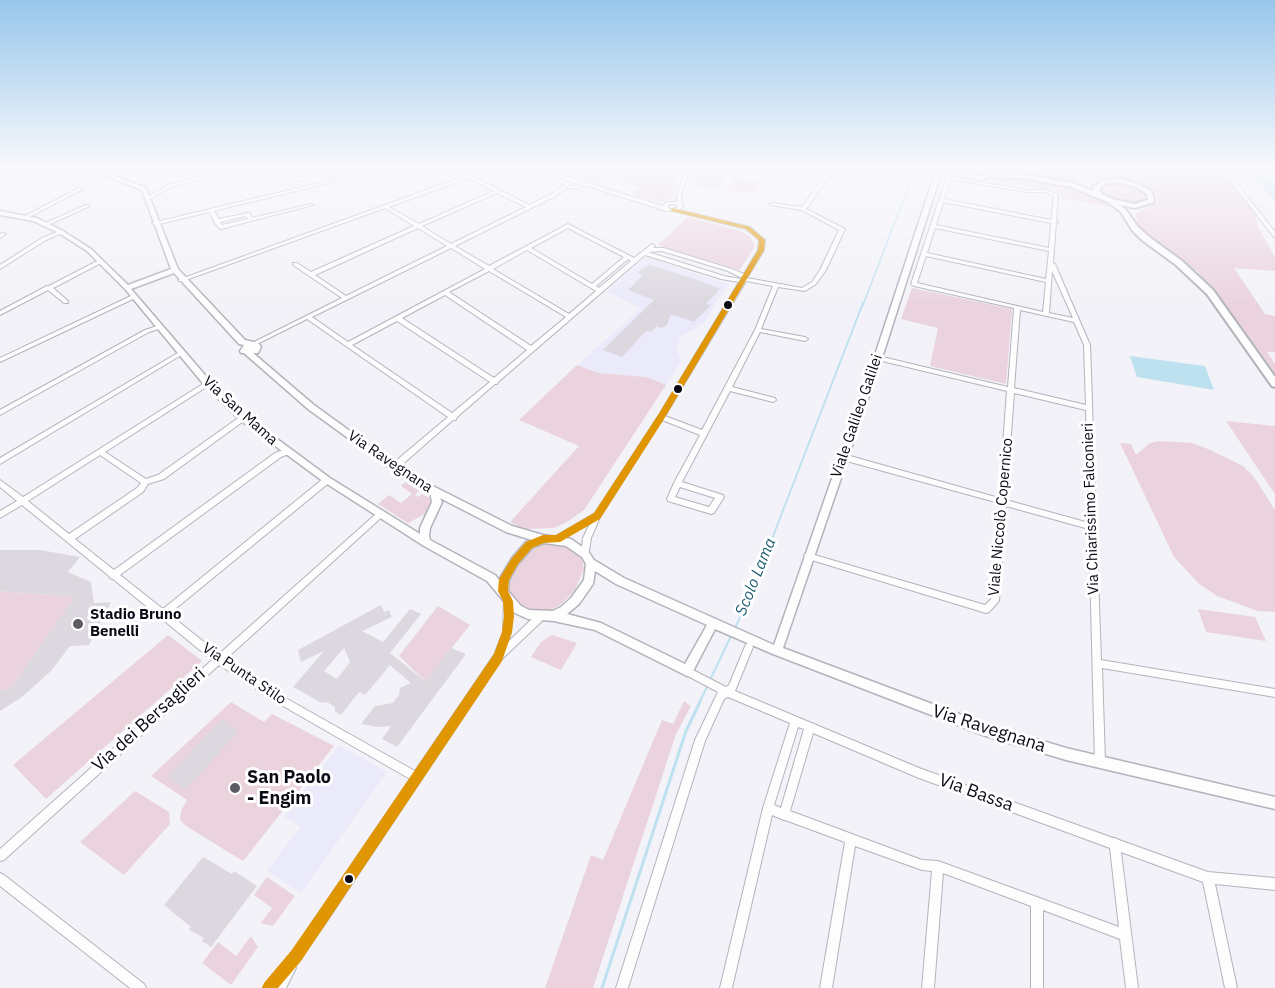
<!DOCTYPE html>
<meta charset="utf-8">
<style>
body{margin:0}
canvas{display:block;background:#f2f2f8}
</style>
<canvas width="1275" height="988"></canvas>
<script>
const g = document.querySelector('canvas').getContext('2d');
g.lineJoin = 'round';
function paint(path, color) { g.fillStyle = color; g.fill(path, 'evenodd'); }
const toPath = rows => new Path2D(rows.map(r => 'M' + r).join(''));
function strokePath(path, color, width, dash) { g.strokeStyle = color; g.lineWidth = width; g.lineCap = dash ? 'butt' : 'round'; g.setLineDash(dash || []); g.stroke(path); }
function label(font, color, halo, rows, align = 'center') {
  g.font = font + ' "IBM Plex Sans",sans-serif'; g.lineWidth = 6; g.setLineDash([]); g.textBaseline = 'middle'; g.strokeStyle = halo; g.fillStyle = color; for (const [text, x, y, turn = 0] of rows) {
    g.save(); g.translate(x, y); g.rotate((+turn || 0) * Math.PI / 180); g.textAlign = isNaN(turn) ? turn : align; if (halo) g.strokeText(text, 0, 0); g.fillText(text, 0, 0); g.restore();
  }
}
paint(toPath([
 [646,257,728,284,703,324,680,337,677,349,681,361,666,385,646,377,598,373,577,365,641,308,606,292],
 [339,745,387,772,301,893,267,871,300,827,284,816]
]), '#ebeafa');
paint(toPath([
 [627,167,682,167,673,197,662,202,631,195,641,187,611,178,601,185,572,176,600,174,603,170,614,172],
 [1002,167,1028,167,1065,173,1071,173,1073,167,1217,167,1255,214,1258,227,1275,257,1275,271,1234,268,1265,314,1275,316,1275,352,1267,352,1275,364,1275,373,1198,272,1150,239,1138,226,1136,216,1138,212,1157,203,1157,196,1153,192,1126,181,1064,181,1016,172],
 [701,172,727,176,720,189,693,185],
 [995,177,1014,177,1066,185,1085,191,1117,208,1061,198,1060,192,984,179],
 [734,178,761,182,755,194,727,190],
 [1107,183,1130,185,1144,191,1149,198,1147,201,1137,204,1114,201,1100,191,1099,187],
 [688,217,741,231,749,236,755,244,753,249,740,270,658,245],
 [912,288,1012,309,1006,384,930,366,938,328,901,319],
 [577,365,598,373,646,377,666,385,584,510,567,522,554,528,523,529,510,522,579,446,519,420],
 [1226,421,1275,426,1275,494],
 [1160,441,1192,443,1208,449,1243,466,1254,477,1275,510,1275,612,1258,611,1217,596,1198,583,1174,557,1120,443,1131,444,1136,455,1150,443],
 [405,482,419,491,415,495,418,497,422,494,433,500,425,514,408,523,378,504,389,495,401,503,412,494,401,486],
 [550,542,561,542,581,555,584,569,575,590,560,605,551,610,532,612,520,606,513,600,509,591,511,580,522,561,531,551],
 [0,591,75,597,9,690,0,689],
 [438,606,470,625,425,681,399,656],
 [1198,609,1255,617,1266,641,1206,632],
 [168,635,202,661,46,799,13,765],
 [552,635,577,643,561,670,531,657,541,642],
 [684,701,691,706,676,734,593,988,545,988,591,855,603,860,662,720,673,724],
 [231,702,264,722,272,714,334,746,243,861,186,826,180,820,181,811,187,800,151,776],
 [135,791,169,812,170,824,124,875,80,842],
 [267,877,295,896,273,926,261,923,272,908,254,895],
 [251,936,258,947,231,985,202,963,218,942,236,956]
]), '#ebd3de');
paint(toPath([
 [1246,167,1275,167,1275,202],
 [1130,356,1205,366,1214,390,1137,377]
]), '#bee1f0');
strokePath(toPath([
 [863,305,916,167]
]), '#bee1f0', 1.5);
strokePath(toPath([
 [735,628,748,601,863,303],
 [710,680,732,634],
 [699,703,708,685]
]), '#bee1f0', 2);
strokePath(toPath([
 [602,988,686,731,700,702]
]), '#bee1f0', 3);
paint(toPath([
 [649,265,692,278,720,289,706,304,711,305,694,322,671,314,667,325,661,328,657,326,651,332,646,331,622,357,603,350,654,300,628,290,643,275,637,273],
 [0,550,40,550,80,557,68,572,91,582,94,603,111,602,89,645,70,646,51,671,22,697,0,711,0,689,9,690,75,597,0,591],
 [381,605,384,612,389,610,392,617,362,631,383,642,410,609,421,614,390,653,425,681,451,648,466,654,397,747,382,739,391,726,377,727,361,724,375,706,393,703,399,695,400,688,411,683,390,665,365,695,359,692,341,715,335,712,335,707,327,702,322,703,293,687,324,651,301,662,298,650],
 [344,648,350,662,337,679,324,671],
 [222,719,239,731,185,790,167,777],
 [203,857,232,874,234,871,257,886,211,947,202,941,204,938,189,930,191,927,164,905]
]), '#ddd8e0');
const minor = toPath([
 [120,167,126,167,107,175,103,174,120,167],
 [174,167,179,167,198,178,247,167,255,167,172,187,149,200,145,200,145,198,168,185,193,179,174,167],
 [302,167,308,167,288,175,295,179,314,174,309,170,311,169,320,174,295,182,282,175,302,167],
 [385,167,393,167,214,211,219,219,248,213,250,213,252,218,311,204,313,205,251,221,221,229,219,228,213,221,214,220,209,212,155,225,152,223,385,167],
 [246,216,248,219,222,225,220,222,246,216],
 [490,167,496,167,472,176,529,205,552,194,569,181,530,167,536,167,663,206,666,202,677,202,677,195,686,167,690,167,681,195,682,205,683,207,679,210,750,227,765,240,764,250,747,278,802,288,812,282,820,270,839,230,802,210,771,205,769,204,771,203,802,207,826,174,850,167,857,167,830,176,806,209,845,229,826,270,816,284,805,291,778,287,761,329,805,337,808,339,805,341,760,332,732,387,775,398,776,400,773,402,730,391,682,482,723,495,724,497,714,513,711,514,668,501,667,499,674,483,700,435,662,420,600,517,591,538,588,556,585,557,582,556,581,554,583,538,590,523,560,541,557,542,554,541,553,539,554,537,595,513,659,415,739,282,721,279,645,255,498,382,497,384,495,384,457,417,456,420,453,420,397,469,394,470,391,469,390,467,391,465,448,417,307,319,255,345,251,345,250,344,342,298,293,265,293,263,297,263,311,272,414,226,385,208,183,281,179,281,178,280,490,167],
 [468,178,494,191,419,224,389,207,468,178],
 [573,183,578,183,579,185,576,186,571,186,570,184,573,183],
 [584,185,666,211,673,211,746,229,759,240,758,250,744,274,732,269,664,248,653,248,655,246,652,244,634,258,568,224,489,266,455,246,556,196,567,187,577,189,584,185],
 [497,193,526,207,451,244,422,226,497,193],
 [669,204,675,204,678,207,674,209,669,209,668,206,669,204],
 [418,228,447,246,346,296,315,275,418,228],
 [568,228,624,257,592,284,531,248,568,228],
 [451,248,485,269,348,342,312,317,451,248],
 [527,250,596,291,569,314,493,269,527,250],
 [662,251,728,271,742,278,741,279,724,276,648,252,662,251],
 [628,259,631,261,599,288,596,286,628,259],
 [489,271,566,317,531,346,449,292,489,271],
 [746,281,773,286,755,330,702,430,665,416,746,281],
 [445,295,527,350,494,378,402,318,445,295],
 [397,321,490,382,452,413,352,345,397,321],
 [680,487,715,498,709,507,675,497,680,487],
 [1033,167,1043,167,1064,171,1066,171,1068,167,1072,167,1070,173,1064,173,1033,167],
 [1220,167,1224,167,1275,232,1275,237,1273,236,1220,167],
 [947,176,1026,190,1046,190,1058,195,1056,221,1058,222,1056,223,1053,263,1055,264,1090,345,1101,660,1275,689,1275,697,1102,668,1105,762,1104,766,1100,767,1096,766,1095,762,1089,529,1006,506,999,601,989,612,986,613,805,558,804,556,805,554,808,553,985,605,991,599,999,503,843,460,839,457,843,454,999,498,1007,391,878,360,875,358,878,356,1008,387,1014,308,914,286,911,284,947,176],
 [951,179,1026,192,1045,192,1054,196,1051,220,944,199,951,179],
 [943,202,1051,223,1049,248,936,225,943,202],
 [935,228,1049,251,1046,279,927,253,935,228],
 [926,256,1046,282,1043,312,917,283,926,256],
 [1052,271,1073,318,1049,313,1052,271],
 [1020,310,1074,322,1084,345,1086,405,1014,388,1020,310],
 [1014,393,1086,410,1089,523,1006,500,1014,393],
 [79,188,83,189,29,217,25,216,79,188],
 [86,205,90,206,48,225,43,224,86,205],
 [59,231,64,232,46,240,0,269,0,265,42,238,59,231],
 [1,233,6,234,0,238,0,234,1,233],
 [101,259,103,260,103,262,53,288,68,301,68,303,64,303,48,290,0,315,0,311,45,287,46,286,49,286,101,259],
 [133,295,135,296,135,298,0,362,0,358,133,295],
 [160,325,163,327,162,328,149,332,0,415,0,410,145,330,160,325],
 [181,351,184,353,183,354,0,464,0,458,181,351],
 [206,382,208,382,211,384,105,452,146,479,158,475,241,416,245,416,246,418,245,420,164,479,148,484,143,492,75,539,114,570,275,453,286,449,289,450,290,452,289,454,281,457,120,575,163,609,324,478,330,478,331,480,330,482,169,614,219,654,377,513,383,513,384,515,226,659,282,696,415,771,494,655,503,632,504,601,505,598,508,597,511,598,512,601,511,632,508,642,538,613,541,612,544,613,545,616,544,619,502,659,325,924,295,966,296,968,286,988,263,988,265,984,292,952,410,779,276,702,219,665,4,860,0,861,0,849,212,660,113,579,110,578,109,576,22,505,0,518,0,511,17,501,0,487,0,480,23,497,206,382],
 [100,455,141,483,137,488,69,534,28,501,100,455],
 [749,643,752,644,753,647,735,691,919,768,1113,838,1115,838,1119,840,1208,872,1275,878,1275,890,1215,884,1237,988,1225,988,1203,882,1121,852,1138,988,1126,988,1120,939,1043,910,1043,988,1031,988,1031,906,943,873,934,988,922,988,932,871,922,870,855,846,832,988,820,988,845,842,785,820,784,820,772,815,732,988,720,988,763,808,790,723,728,697,724,699,705,741,628,988,616,988,695,740,718,692,684,674,682,671,684,668,687,667,726,687,729,685,746,644,749,643],
 [798,727,804,729,781,808,774,805,798,727],
 [813,733,919,778,1110,848,1119,927,938,861,922,860,790,811,813,733],
 [0,873,4,875,144,984,146,988,130,988,0,886,0,873]
]);
const tertiary = toPath([
 [50,167,66,167,102,171,146,188,178,269,245,340,258,343,260,345,261,347,258,353,253,353,314,405,409,474,512,526,543,535,571,539,588,551,594,560,624,578,774,645,874,358,937,167,943,167,882,358,783,648,983,723,1066,748,1275,797,1275,809,1066,760,983,735,773,654,715,629,691,675,687,676,595,630,554,621,528,619,513,612,487,581,424,546,324,482,240,420,205,386,125,289,87,251,59,233,33,221,0,215,0,211,37,218,63,231,91,249,128,285,171,269,142,190,101,174,53,169,50,167],
 [174,273,239,344,244,345,240,351,241,353,244,353,308,409,403,478,430,492,432,502,420,528,420,534,330,478,246,416,211,382,131,289,174,273],
 [440,498,506,532,532,540,526,542,512,558,499,580,495,575,430,540,429,536,430,528,442,502,440,498],
 [544,543,566,546,582,557,586,564,584,580,571,598,561,607,553,611,529,610,521,606,508,591,509,580,518,564,532,548,544,543],
 [595,571,616,584,707,625,685,664,601,623,567,614,579,604,593,584,595,571]
]);
const secondary = toPath([
 [942,167,950,167,961,173,978,176,990,172,991,167,997,167,996,173,1022,174,1072,183,1093,191,1093,187,1103,180,1121,179,1140,185,1152,192,1154,202,1135,208,1120,205,1126,210,1138,227,1148,236,1182,261,1213,290,1275,377,1275,387,1272,386,1207,294,1176,265,1142,240,1132,230,1121,212,1108,202,1071,187,1022,178,989,177,978,180,957,176,942,167],
 [1106,183,1121,183,1136,187,1147,194,1148,200,1135,204,1112,199,1102,194,1099,189,1106,183]
]);
strokePath(minor, '#b3b3bc', 2);
strokePath(tertiary, '#b3b3bc', 3);
strokePath(secondary, '#b3b3bc', 4);
paint(minor, '#fdfdfe');
paint(tertiary, '#fdfdfe');
paint(secondary, '#fdfdfe');
paint(toPath([
 [673,208,750,227,765,240,764,250,664,419,600,519,560,542,544,543,532,548,518,564,509,580,508,591,513,601,514,616,512,632,502,661,301,961,278,988,262,988,264,983,291,951,316,915,494,654,502,632,504,616,503,601,498,591,499,579,512,558,526,542,543,535,556,535,594,513,658,415,758,250,759,240,746,229,671,211,671,209,673,208]
]), '#e09602');
const sky = g.createLinearGradient(0, 0, 0, 305);
sky.addColorStop(0, '#97c6eb');
sky.addColorStop(0.55, '#f9f9fc');
sky.addColorStop(1, '#f9f9fc00');
g.fillStyle = sky;
g.fillRect(0, 0, 1275, 305);
for (const [x, y, r, color] of [
 [728,305,5,"#0c0a15"],
 [678,389,5,"#0c0a15"],
 [78,624,6,"#5c5b64"],
 [235,788,6,"#5c5b64"],
 [349,879,5,"#0c0a15"]
]) { const dot = new Path2D(); dot.arc(x, y, r, 0, 2 * Math.PI); g.fillStyle = color; g.fill(dot); strokePath(dot, '#fff', 2); }
label('15px', '#0c0a15', '#fff', [
 ["Via San Mama",240,411,42],
 ["Viale Galileo Galilei",857,416,-71],
 ["Via Ravegnana",390,462,34],
 ["Via Chiarissimo Falconieri",1091,509,-92],
 ["Viale Niccolò Copernico",1001,517,-85],
 ["Via Punta Stilo",244,674,34]
]);
label('bold 15px', '#0c0a15', '#fff', [
 ["Stadio Bruno",90,615],
 ["Benelli",90,632]
], 'left');
label('italic 16px', '#1f5f73', '#fff', [
 ["Scolo Lama",756,577,-68]
]);
label('18px', '#0c0a15', '#fff', [
 ["Via dei Bersaglieri",149,720,-42],
 ["Via Ravegnana",989,729,18],
 ["Via Bassa",976,793,20]
]);
label('bold 18px', '#0c0a15', '#fff', [
 ["San Paolo",247,778],
 ["- Engim",247,799]
], 'left');
</script>
